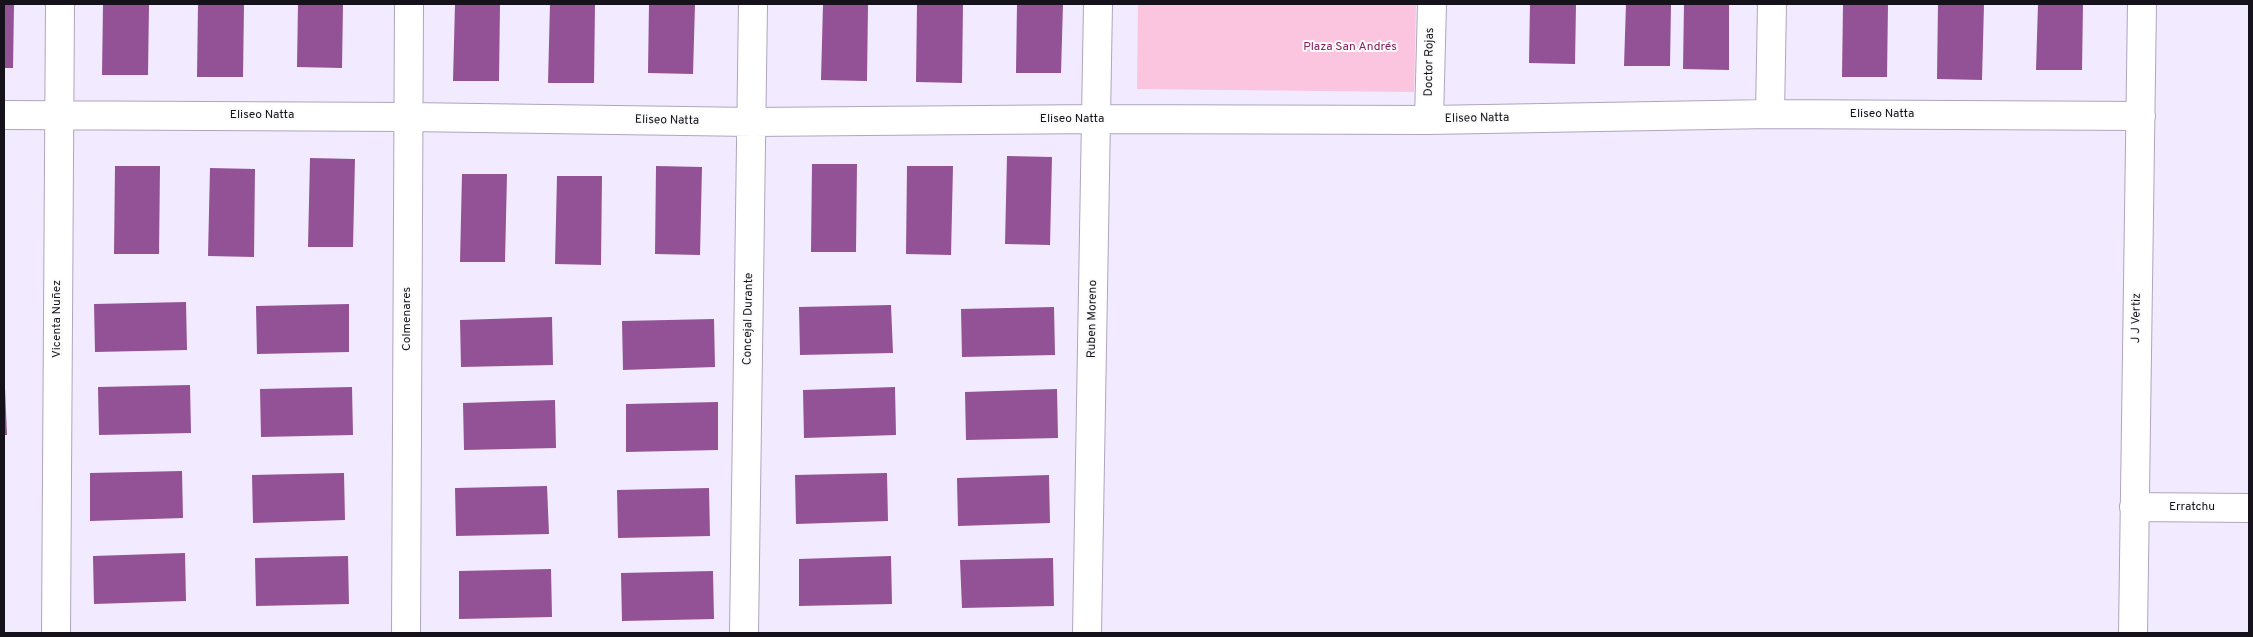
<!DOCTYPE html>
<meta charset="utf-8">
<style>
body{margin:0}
#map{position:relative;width:2253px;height:637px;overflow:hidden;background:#f2eafe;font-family:Overpass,sans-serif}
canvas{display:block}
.frame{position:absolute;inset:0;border:5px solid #16121b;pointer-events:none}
</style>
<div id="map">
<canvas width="2253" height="637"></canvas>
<div class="frame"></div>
</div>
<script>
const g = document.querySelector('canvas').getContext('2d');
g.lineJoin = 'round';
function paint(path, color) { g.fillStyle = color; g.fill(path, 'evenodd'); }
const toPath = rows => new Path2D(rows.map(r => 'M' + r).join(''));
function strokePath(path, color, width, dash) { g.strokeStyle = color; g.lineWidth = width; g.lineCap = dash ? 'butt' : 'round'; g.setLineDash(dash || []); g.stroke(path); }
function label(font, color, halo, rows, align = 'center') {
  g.font = font + ' Overpass,sans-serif'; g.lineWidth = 4; g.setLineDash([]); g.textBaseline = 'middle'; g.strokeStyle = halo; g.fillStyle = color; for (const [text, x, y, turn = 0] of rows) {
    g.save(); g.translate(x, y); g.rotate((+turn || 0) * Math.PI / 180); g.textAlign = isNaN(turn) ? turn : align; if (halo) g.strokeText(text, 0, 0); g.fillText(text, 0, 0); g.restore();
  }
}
paint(toPath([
 [1138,4,1416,4,1414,92,1137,89]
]), '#fbc5e0');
paint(toPath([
 [4,4,14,4,13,68,4,68],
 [103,4,149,4,148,75,102,75],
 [198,4,244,4,243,77,197,77],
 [298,4,343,4,342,68,297,67],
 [455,4,500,4,499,81,453,81],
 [550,4,595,4,594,83,548,83],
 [649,4,695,4,693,74,648,73],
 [823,4,868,4,867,81,821,80],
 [917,4,963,4,962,83,916,82],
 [1017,4,1063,4,1061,73,1016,73],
 [1530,4,1576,4,1575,64,1529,63],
 [1626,4,1671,4,1670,66,1624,66],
 [1684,4,1729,4,1729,70,1683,69],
 [1843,4,1888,4,1887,77,1842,77],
 [1938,4,1984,4,1982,80,1937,79],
 [2038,4,2083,4,2082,70,2036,70],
 [1007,156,1052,157,1050,245,1005,244],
 [310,158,355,159,353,247,308,247],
 [812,164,857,164,856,252,811,252],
 [115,166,160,166,159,254,114,254],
 [656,166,702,167,700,255,655,254],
 [907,166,953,166,951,255,906,254],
 [210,168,255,169,254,257,208,256],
 [462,174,507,174,505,262,460,262],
 [557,176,602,176,601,265,555,264],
 [186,302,187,350,95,352,94,304],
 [349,304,349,352,257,354,256,306],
 [891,305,893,353,800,355,799,307],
 [1054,307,1055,355,962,357,961,309],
 [552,317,553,365,461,367,460,320],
 [714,319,715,367,623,370,622,321],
 [190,385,191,433,99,435,98,387],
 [352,387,353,435,261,437,260,389],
 [895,387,896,435,804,438,803,390],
 [4,388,5,388,7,435,4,435],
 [1057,389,1058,438,966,440,965,392],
 [555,400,556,448,464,450,463,403],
 [718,402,718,450,626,452,626,404],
 [182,471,183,518,90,521,90,473],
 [344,473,345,520,253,523,252,475],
 [887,473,888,521,796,524,795,475],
 [1049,475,1050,523,958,526,957,478],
 [547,486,549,534,456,536,455,488],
 [709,488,710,536,618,538,617,490],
 [185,553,186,601,94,604,93,556],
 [348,556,349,604,256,606,255,558],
 [891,556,892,604,799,606,799,559],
 [1053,558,1054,606,962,608,960,560],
 [551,569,552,617,459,619,459,571],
 [713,571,714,619,622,621,621,573]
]), '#925295');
const minor = toPath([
 [1770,114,1772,4],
 [4,115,409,117,752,122,1097,119,1429,120,1770,114,2141,116],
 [1429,120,1432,4],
 [2134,507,2249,508],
 [56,633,60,4],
 [406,633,409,4],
 [744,633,753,4],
 [1087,633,1098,4],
 [2133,633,2142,4]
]);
strokePath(minor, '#afa5bd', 30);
strokePath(minor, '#fff', 28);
label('12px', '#892062', '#fbfbfb', [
 ["Plaza San Andrés",1350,48]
]);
label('12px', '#16121b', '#fbfbfb', [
 ["Doctor Rojas",1430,62,-89],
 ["Eliseo Natta",1882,115],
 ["Eliseo Natta",262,116],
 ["Eliseo Natta",1477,119,-1],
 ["Eliseo Natta",1072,120],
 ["Eliseo Natta",667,121,1],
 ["J J Vertiz",2137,318,-89],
 ["Vicenta Nuñez",58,319,-90],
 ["Colmenares",408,319,-90],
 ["Concejal Durante",749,319,-89],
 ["Ruben Moreno",1093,319,-89],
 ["Erratchu",2192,508]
]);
</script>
